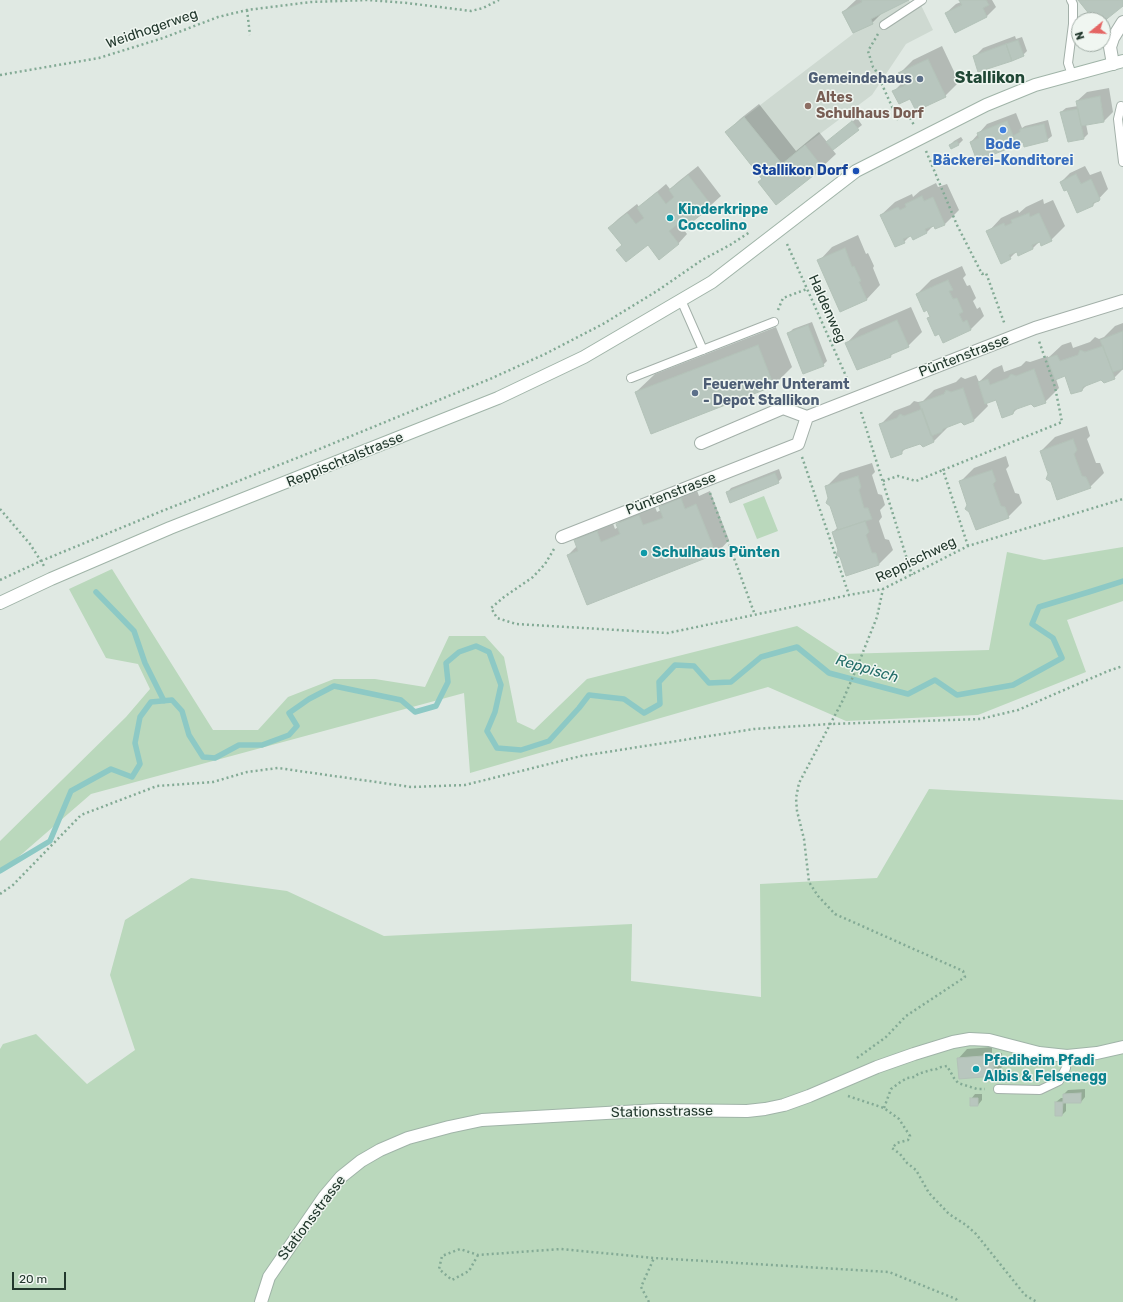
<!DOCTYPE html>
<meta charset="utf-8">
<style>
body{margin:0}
#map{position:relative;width:1123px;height:1302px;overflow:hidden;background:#e0e9e3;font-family:Rubik,sans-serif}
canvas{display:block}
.north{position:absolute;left:1071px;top:12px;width:40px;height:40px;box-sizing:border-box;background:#f0f6f1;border:1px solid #9eaaa3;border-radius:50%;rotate:252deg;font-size:11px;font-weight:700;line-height:16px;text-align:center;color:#22382d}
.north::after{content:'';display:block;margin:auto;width:14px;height:18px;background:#e46563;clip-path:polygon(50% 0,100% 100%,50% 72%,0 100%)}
.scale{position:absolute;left:12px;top:1272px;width:54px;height:18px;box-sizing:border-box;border:2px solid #22382d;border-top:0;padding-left:5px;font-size:12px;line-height:14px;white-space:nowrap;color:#22382d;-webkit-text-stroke:3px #f0f6f1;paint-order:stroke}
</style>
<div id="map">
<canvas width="1123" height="1302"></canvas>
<div class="north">N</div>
<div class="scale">20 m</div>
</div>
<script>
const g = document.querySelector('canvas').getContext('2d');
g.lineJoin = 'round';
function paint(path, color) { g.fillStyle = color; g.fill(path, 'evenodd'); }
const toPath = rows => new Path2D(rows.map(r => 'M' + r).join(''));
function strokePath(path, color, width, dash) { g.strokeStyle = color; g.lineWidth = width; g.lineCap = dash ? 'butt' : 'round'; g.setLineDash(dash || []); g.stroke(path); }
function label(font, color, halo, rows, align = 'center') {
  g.font = font + ' Rubik,sans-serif'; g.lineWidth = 3; g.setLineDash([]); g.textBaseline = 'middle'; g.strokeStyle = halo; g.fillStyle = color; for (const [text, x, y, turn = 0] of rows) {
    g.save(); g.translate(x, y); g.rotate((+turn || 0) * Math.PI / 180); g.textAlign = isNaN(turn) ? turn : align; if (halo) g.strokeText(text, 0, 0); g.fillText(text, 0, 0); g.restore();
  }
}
paint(toPath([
 [861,0,909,0,912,5,919,1,933,30,906,44,872,95,805,145,776,205,758,182,762,179,725,132,853,34,842,12,862,2]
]), '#ced9d1');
paint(toPath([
 [764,496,778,531,757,539,743,504],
 [1123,547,1123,601,1067,620,1086,672,978,715,846,721,768,687,470,773,464,693,91,794,0,873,0,841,126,717,150,689,138,664,106,658,69,589,112,569,213,730,258,730,288,697,334,679,375,679,425,687,449,636,485,636,504,657,517,722,534,730,587,679,797,626,840,654,989,650,1007,552,1044,560],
 [929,789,1123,800,1123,1302,0,1302,0,1049,3,1044,36,1034,87,1084,135,1050,110,975,125,920,191,878,287,891,384,936,632,924,631,981,761,997,760,884,877,878]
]), '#bad8bc');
paint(toPath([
 [856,0,907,0,883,12,872,23,843,12],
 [961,0,992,0,996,7,987,16,955,32,946,13,956,4,961,2],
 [1015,36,1016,39,1022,37,1027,51,1023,55,974,57,983,48],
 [942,46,959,82,945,96,917,109,911,97,894,91,903,82,899,74,913,60],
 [1109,88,1113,112,1104,121,1086,124,1088,134,1084,138,1061,112,1066,108,1078,106,1077,101,1087,92],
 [759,104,796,151,819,132,827,142,857,118,862,125,832,149,836,154,822,167,763,178,727,132,740,119],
 [1016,113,1022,128,1025,126,1048,120,1052,136,1047,140,971,142,987,124],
 [961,137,963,140,958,145,950,145,954,141],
 [698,166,721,196,711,205,688,223,684,217,678,222,687,234,678,244,622,245,609,228,618,219,637,204,639,207,666,184,670,189,679,181],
 [1085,166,1090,175,1101,171,1108,189,1093,205,1068,189,1061,182,1070,173],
 [936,183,938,187,947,184,959,210,945,224,936,228,934,225,927,232,913,238,912,234,904,242,881,215,895,202,912,194,913,197,920,191],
 [1043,199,1044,204,1053,200,1065,226,1051,240,1040,241,1033,248,1017,251,1010,258,988,232,1001,218,1018,210,1019,213,1026,207],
 [858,235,866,254,868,253,874,266,873,268,880,285,867,299,841,310,819,261,832,247],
 [962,266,966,275,963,278,967,286,970,285,976,298,973,301,977,309,980,307,984,316,970,330,940,333,928,319,931,316,928,309,917,294,931,280],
 [911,307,922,332,908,346,894,352,891,356,858,368,847,343,860,329],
 [812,322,827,361,823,365,788,334,793,329],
 [1123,323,1123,369,1114,378,1101,379,1088,384,1082,390,1065,375,1056,379,1059,388,1045,402,1032,403,1019,407,1013,413,996,399,986,402,988,406,974,420,964,424,961,421,947,426,947,428,933,442,920,443,907,447,901,453,880,425,894,411,910,405,914,401,918,402,923,401,934,390,956,382,961,377,965,379,976,375,979,382,993,369,1002,365,1004,372,1021,366,1026,361,1030,362,1048,356,1048,358,1062,345,1071,342,1073,348,1090,342,1095,337,1099,339,1104,337,1115,326],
 [776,327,792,367,774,385,636,392,655,374],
 [1087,426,1090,436,1087,439,1096,463,1100,463,1104,473,1090,487,1049,474,1041,451,1055,437],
 [1006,456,1009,466,1006,469,1015,493,1019,494,1022,503,1008,517,968,505,960,482,974,468],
 [872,463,875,472,872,475,878,494,882,495,885,505,880,510,882,517,879,521,885,539,889,540,893,550,879,564,847,574,833,532,838,527,826,487,840,473],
 [779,469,782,478,778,482,727,493,731,488],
 [695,485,699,496,710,491,729,540,716,554,568,555,577,546,575,541,589,527,611,518,615,529,618,527,617,524,631,510,653,502,657,512,661,510,660,507,674,493],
 [992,1047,992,1054,1002,1053,1003,1066,994,1075,958,1059,967,1049],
 [1085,1089,1085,1097,1081,1102,1066,1102,1066,1111,1062,1115,1056,1102,1061,1098,1064,1098,1064,1094,1068,1090],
 [975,1094,982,1094,982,1100,978,1105,971,1099]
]), '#0003');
strokePath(toPath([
 [96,592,134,631,145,663,164,701],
 [0,871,50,841,71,791,111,769,132,777,140,764,135,743,140,717,151,702,172,700,182,711,189,735,203,757,215,758,239,745,262,745,289,735,297,726,289,713,309,699,334,686,401,700,415,712,436,706,448,682,446,663,459,652,476,646,489,652,501,685,495,712,487,731,497,748,521,750,549,741,579,708,589,695,624,699,644,713,660,704,659,682,675,665,694,666,709,683,731,682,761,657,797,647,829,673,908,694,935,680,957,695,1013,685,1062,658,1053,638,1032,624,1039,607,1092,591,1123,581]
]), '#8dc9c5', 5.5);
const building = toPath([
 [861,0,909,0,871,19,873,24,853,33,842,12,862,2,861,0],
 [959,0,986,0,989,5,983,8,987,17,955,33,945,13,962,5,959,0],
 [1078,0,1123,0,1123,6,1103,22,1103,20,1094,20,1078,0],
 [1018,40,1024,56,1012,61,1006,44,1018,40],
 [1006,44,1012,61,978,72,973,56,1006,44],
 [928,59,946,97,916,111,910,99,899,104,892,91,904,86,898,73,928,59],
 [1100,96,1104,122,1081,126,1076,101,1100,96],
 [1078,109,1084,139,1068,142,1060,112,1078,109],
 [744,117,782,164,805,145,823,168,776,205,758,182,762,179,725,132,744,117],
 [852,121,859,130,833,150,826,142,852,121],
 [1007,121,1017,145,977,161,970,142,979,138,977,133,1007,121],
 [1044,124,1048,141,1024,147,1023,142,1017,145,1013,136,1020,132,1020,129,1044,124],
 [957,141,959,145,951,149,949,145,957,141],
 [1076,174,1081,184,1091,179,1100,199,1099,201,1093,203,1093,206,1077,213,1067,190,1064,191,1060,182,1076,174],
 [688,175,712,206,688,225,684,219,669,231,679,244,659,260,648,245,626,262,616,250,622,245,608,228,627,213,636,224,644,218,637,208,657,192,666,204,674,197,669,190,688,175],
 [922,196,924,201,933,197,945,225,935,229,934,226,925,229,927,233,913,240,911,236,903,239,905,243,895,247,880,215,898,207,900,210,906,207,905,204,922,196],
 [1029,213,1030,217,1039,213,1052,241,1041,246,1040,242,1032,245,1033,249,1018,256,1017,252,1009,255,1011,259,1001,264,986,231,1004,223,1005,226,1012,223,1011,220,1029,213],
 [845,248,852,267,854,266,861,281,859,282,867,300,840,312,817,260,845,248],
 [948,280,953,290,949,291,953,299,957,298,963,312,959,314,963,322,967,320,971,330,943,343,939,334,935,336,927,318,930,317,927,310,924,312,916,294,948,280],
 [897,320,909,347,890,355,891,357,857,370,845,343,897,320],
 [808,325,824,366,803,374,787,333,808,325],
 [1123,331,1123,369,1113,372,1100,340,1123,331],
 [758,345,774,386,651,434,635,392,758,345],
 [1103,346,1115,379,1104,383,1101,380,1083,387,1082,391,1071,394,1065,376,1055,380,1047,358,1057,355,1060,361,1078,355,1080,350,1085,352,1103,346],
 [1034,369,1046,403,1034,407,1031,404,1014,410,1013,414,1002,418,996,400,985,404,978,382,988,379,990,385,1008,378,1011,374,1016,376,1034,369],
 [963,388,974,421,964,425,961,422,943,429,942,432,931,436,919,403,944,394,946,390,951,392,963,388],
 [922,409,934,442,923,447,920,444,902,450,902,454,891,458,879,424,897,418,900,414,904,416,922,409],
 [1073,439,1077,450,1074,454,1082,476,1086,477,1091,488,1057,500,1051,482,1046,479,1048,474,1040,451,1073,439],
 [992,470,996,481,993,484,1001,506,1005,507,1009,518,976,530,969,512,965,509,967,505,959,481,992,470],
 [775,473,779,483,730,503,726,492,775,473],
 [858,476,861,487,859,490,864,508,868,508,872,519,838,530,830,506,826,503,828,498,825,486,858,476],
 [681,498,685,509,696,504,716,554,587,605,567,555,578,551,574,540,597,531,601,542,620,534,616,524,639,515,643,525,663,518,659,507,681,498],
 [865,521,869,532,866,535,872,553,876,553,879,565,846,576,840,557,836,555,838,550,832,532,865,521],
 [983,1056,984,1063,993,1062,995,1076,959,1079,957,1058,983,1056],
 [1081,1093,1081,1103,1063,1103,1063,1094,1081,1093],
 [970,1098,978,1098,978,1106,970,1106,970,1098],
 [1055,1102,1063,1102,1062,1116,1055,1116,1055,1102]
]);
paint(building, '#b8c6be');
strokePath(building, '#b3c2b8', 1);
const lane = toPath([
 [1071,0,1073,4,1073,24,1068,63,1072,75],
 [884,25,922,0],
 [1121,106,1118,119,1123,162],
 [681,300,703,350],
 [631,378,774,322],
 [998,1089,1040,1090,1059,1081,1066,1068,1067,1056]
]);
const street = toPath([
 [1113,64,1110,47,1113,38,1123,22],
 [701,443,783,408,807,417,1035,328,1123,301],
 [562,537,798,444,807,417]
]);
const secondary = toPath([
 [0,603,51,579,170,528,498,398,584,357,712,282,856,171,986,105,1035,85,1123,61],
 [261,1302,269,1277,324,1197,341,1177,361,1161,380,1150,408,1138,449,1127,482,1120,659,1110,747,1111,765,1109,784,1105,809,1096,877,1067,914,1054,953,1042,970,1039,989,1040,1039,1053,1067,1056,1097,1053,1123,1047]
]);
strokePath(lane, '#a3b0a9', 10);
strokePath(street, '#a3b0a9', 14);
strokePath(secondary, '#a0b4a8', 14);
strokePath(toPath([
 [247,10,250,35],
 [878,34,868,51,873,67,875,69,898,120],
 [0,75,99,58,163,38,218,17,247,10,311,2,368,0,407,3,471,11,483,8,499,0],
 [910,118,914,125],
 [926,151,957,225,982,274,986,273,1005,325],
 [787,244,850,385],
 [778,310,783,298,807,289],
 [861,412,912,575],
 [802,457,849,595],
 [883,481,898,476,916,481,943,470],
 [710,493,755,615],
 [0,509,30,544,44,566],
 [968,546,943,470,1062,422,1055,387,1039,341],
 [554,549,545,564,533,577,504,597,491,608,497,618,516,624,668,633,849,595,883,589,968,546,1123,499],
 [0,580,41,561,162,511,317,450,490,379,545,354,603,324,657,291,702,260,730,245,750,232],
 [0,894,13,885,81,815,157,786,213,782,247,772,278,768,411,787,465,785,581,756,754,729,830,724,980,719,1018,710,1108,671,1123,666],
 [857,1058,886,1037,906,1016,965,977,963,971,835,914,818,896,809,882,804,839,797,811,796,798,799,783,843,700,855,672,877,617,883,589],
 [848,1096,884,1108,899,1119,910,1136,908,1140,897,1143,892,1148,900,1154,907,1163,916,1170,929,1193,949,1214,966,1225,976,1234,1025,1295,1037,1302],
 [884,1108,891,1089,899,1083,907,1078,915,1077,918,1074,931,1070,937,1069,941,1067,947,1066,954,1078,958,1083,977,1089,985,1089],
 [478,1255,469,1271,452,1280,439,1269,442,1256,460,1249,478,1255,561,1249,654,1258,889,1272,956,1299,958,1302],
 [649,1302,641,1287,654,1258]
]), '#83aa95', 2.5, [2, 3]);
strokePath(lane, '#fff', 8);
strokePath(street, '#fff', 12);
strokePath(secondary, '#fff', 12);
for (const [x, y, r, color] of [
 [920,79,4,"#5c6f8a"],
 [808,106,4,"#8d6e63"],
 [1003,130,4,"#3f7fe0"],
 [856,171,4,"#1a4fb4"],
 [670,218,4,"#0f9aa8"],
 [695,393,4,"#5c6f8a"],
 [644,553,4,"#0f9aa8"],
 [976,1069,4,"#0f9aa8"]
]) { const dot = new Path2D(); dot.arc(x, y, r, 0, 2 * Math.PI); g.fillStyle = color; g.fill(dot); strokePath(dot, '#f0f6f1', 1.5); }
label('14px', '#22382d', '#f0f6f1', [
 ["Weidhogerweg",152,29,-19],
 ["Haldenweg",827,309,66],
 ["Püntenstrasse",964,356,-21],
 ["Reppischtalstrasse",345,460,-22],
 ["Püntenstrasse",671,494,-21],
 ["Reppischweg",916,560,-26],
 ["Stationsstrasse",662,1112,-1],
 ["Stationsstrasse",312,1218,-53]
]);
label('bold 14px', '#4e5e75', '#f0f6f1', [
 ["Gemeindehaus",912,79],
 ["Feuerwehr Unteramt",703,385,"left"],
 ["- Depot Stallikon",703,401,"left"]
], 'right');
label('bold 14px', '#785e54', '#f0f6f1', [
 ["Altes",816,98],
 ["Schulhaus Dorf",816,114]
], 'left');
label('bold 14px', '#366cbe', '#f0f6f1', [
 ["Bode",1003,145],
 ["Bäckerei-Konditorei",1003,161]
]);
label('bold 14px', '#164399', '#f0f6f1', [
 ["Stallikon Dorf",848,171]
], 'right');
label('bold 14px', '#0d838f', '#f0f6f1', [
 ["Kinderkrippe",678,210],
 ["Coccolino",678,226],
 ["Schulhaus Pünten",652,553],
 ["Pfadiheim Pfadi",984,1061],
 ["Albis & Felsenegg",984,1077]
], 'left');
label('italic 15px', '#236d68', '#f0f6f1', [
 ["Reppisch",867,669,17]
]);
label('bold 16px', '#204735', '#f0f6f1', [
 ["Stallikon",990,78]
]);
</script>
